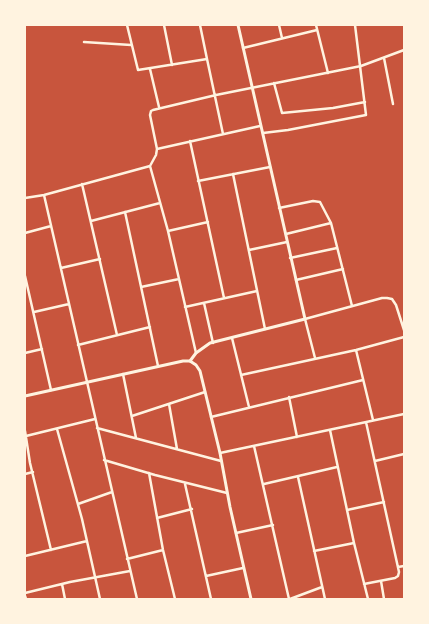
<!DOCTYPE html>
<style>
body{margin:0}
#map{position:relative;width:429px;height:624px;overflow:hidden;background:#c8553d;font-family:"Alegreya Sans",sans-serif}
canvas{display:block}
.frame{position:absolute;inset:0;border:26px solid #fff3e0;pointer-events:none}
</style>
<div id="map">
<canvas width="429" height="624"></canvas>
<div class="frame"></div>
</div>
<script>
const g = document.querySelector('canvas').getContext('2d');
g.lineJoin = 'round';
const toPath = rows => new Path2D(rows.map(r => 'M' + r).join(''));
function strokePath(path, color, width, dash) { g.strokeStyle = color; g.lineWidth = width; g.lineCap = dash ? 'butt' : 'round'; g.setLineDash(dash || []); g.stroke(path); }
strokePath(toPath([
 [127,25,138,70,207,59,223,134],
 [164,25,172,65],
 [200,25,207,59],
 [279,25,282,38],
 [316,25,328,73],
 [84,42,131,45],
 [243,48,317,30],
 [384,58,393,104],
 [150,69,159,107],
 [274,83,282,113,333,108,365,102],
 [263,133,288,130,366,115,355,25],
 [190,141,224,298],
 [157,149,260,126],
 [150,166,168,231,196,353],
 [233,174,265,329],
 [198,181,270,167],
 [82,184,117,335],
 [44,195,137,599],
 [25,198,44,195,150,166,156,155,157,149,150,115,151,111,153,110,216,95,361,66,404,50],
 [279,208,313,201,320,202,331,223,352,306],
 [125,212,158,366],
 [91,221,160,203],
 [168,231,208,222],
 [25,233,51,226],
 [286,234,331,223],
 [249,250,287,242],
 [290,258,337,248],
 [61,268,100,259],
 [25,276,51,390],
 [296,280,343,269],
 [141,287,179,279],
 [204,303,213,343],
 [185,307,257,291],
 [34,312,69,304],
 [232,338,249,407],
 [78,345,150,327],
 [356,350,373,420],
 [25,353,42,349],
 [315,358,305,319,382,298,387,298,392,299,396,305,404,330],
 [123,374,136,438],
 [241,375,356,350,404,337],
 [289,397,297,437],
 [169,404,177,449],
 [132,416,205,392],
 [211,417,363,380],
 [97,428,221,461],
 [57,429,82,519,100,599],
 [330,430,354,543,368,599],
 [25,431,30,463,51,550],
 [26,436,95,419],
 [254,446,289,599],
 [220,453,404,414],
 [104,460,155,475,227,493],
 [375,461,404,454],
 [149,473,163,550,175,599],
 [25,474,33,472],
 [298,477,325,599],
 [185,484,211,599],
 [264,484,337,467],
 [78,504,112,492],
 [347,510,384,502],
 [157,518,192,509],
 [236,533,273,525],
 [314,551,354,543],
 [25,556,87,541],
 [127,559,163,550],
 [398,567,404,566],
 [206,576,243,568],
 [381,581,384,599],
 [62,584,65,599],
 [364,584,395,578,398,576,399,572,366,422],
 [25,593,70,582,130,571],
 [25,596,26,599],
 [290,599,322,587]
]), '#fff3e0', 2.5);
strokePath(toPath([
 [190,361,196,365,200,371,220,453,230,507,251,599]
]), '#fff3e0', 3);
strokePath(toPath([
 [25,396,183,361,190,361,196,353,210,343,305,319,238,25]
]), '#fff3e0', 3);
</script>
